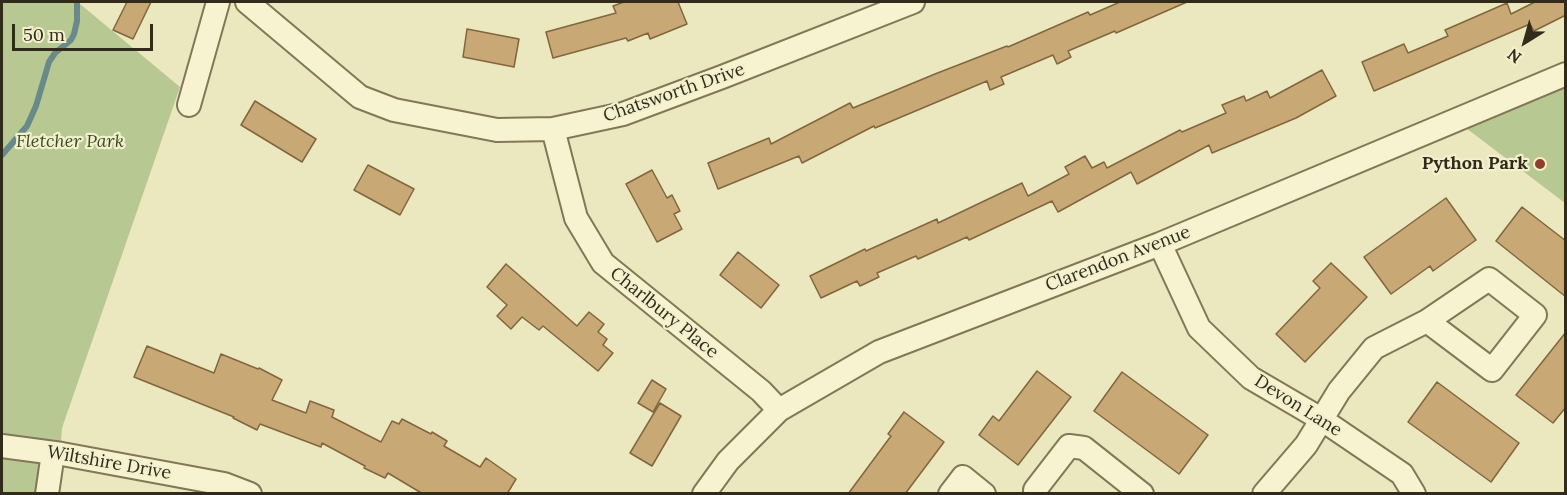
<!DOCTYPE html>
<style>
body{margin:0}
#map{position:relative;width:1567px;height:495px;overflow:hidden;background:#ebe7be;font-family:Lora,serif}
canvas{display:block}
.frame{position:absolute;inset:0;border:3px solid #322b1c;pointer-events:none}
.north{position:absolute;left:1495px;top:12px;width:60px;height:60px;-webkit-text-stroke:4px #f3f0cd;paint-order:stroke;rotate:217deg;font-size:16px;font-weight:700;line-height:24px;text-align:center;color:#322b1c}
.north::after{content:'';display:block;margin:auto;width:21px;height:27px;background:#322b1c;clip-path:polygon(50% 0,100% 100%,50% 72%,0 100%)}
.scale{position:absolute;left:12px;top:24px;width:141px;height:27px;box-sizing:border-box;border:3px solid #322b1c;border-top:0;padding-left:8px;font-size:18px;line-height:21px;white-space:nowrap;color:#322b1c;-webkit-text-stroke:4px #f3f0cd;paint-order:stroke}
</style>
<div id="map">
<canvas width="1567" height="495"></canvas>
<div class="frame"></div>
<div class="north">N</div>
<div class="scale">50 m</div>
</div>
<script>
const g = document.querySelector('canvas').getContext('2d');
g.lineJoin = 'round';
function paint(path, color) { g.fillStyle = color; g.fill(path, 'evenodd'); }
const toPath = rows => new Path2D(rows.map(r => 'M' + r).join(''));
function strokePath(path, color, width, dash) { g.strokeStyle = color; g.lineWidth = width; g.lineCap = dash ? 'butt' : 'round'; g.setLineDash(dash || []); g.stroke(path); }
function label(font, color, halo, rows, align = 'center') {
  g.font = font + ' Lora,serif'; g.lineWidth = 4.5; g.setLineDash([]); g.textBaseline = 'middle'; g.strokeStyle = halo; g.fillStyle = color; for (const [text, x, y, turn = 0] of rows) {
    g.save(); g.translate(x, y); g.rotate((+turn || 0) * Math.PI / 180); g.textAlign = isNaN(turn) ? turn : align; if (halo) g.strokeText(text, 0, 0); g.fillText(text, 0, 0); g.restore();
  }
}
paint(toPath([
 [2,2,80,2,80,4,180,87,62,428,60,454,49,493,2,493],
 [1565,84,1565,203,1462,125]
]), '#b7c893');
strokePath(toPath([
 [2,155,27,126,36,106,49,62,55,53,71,40,74,34,77,21,77,2]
]), '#698a88', 6);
const building = toPath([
 [127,2,151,2,133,39,113,30,127,2],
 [624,2,678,2,687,24,650,39,648,33,628,41,626,38,553,58,546,32,616,13,613,6,624,2],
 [1120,2,1187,2,1116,33,1115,31,1068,51,1071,57,1057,64,1053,55,1001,77,1004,84,990,90,987,81,875,128,874,126,802,163,799,156,718,189,708,163,769,138,771,144,850,103,853,108,935,74,1007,46,1008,47,1088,12,1090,15,1120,2],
 [1535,2,1566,2,1566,15,1534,31,1530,24,1374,91,1362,62,1404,44,1408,53,1448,36,1445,30,1507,3,1511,14,1535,2],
 [467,29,519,39,514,67,463,57,467,29],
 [1322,70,1336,96,1296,118,1212,153,1209,145,1137,184,1131,172,1058,212,1052,201,969,240,967,237,918,259,916,256,877,273,879,277,860,286,857,281,821,298,810,276,865,249,866,251,937,219,938,223,1022,183,1028,196,1069,174,1065,167,1085,156,1092,168,1104,162,1107,168,1180,130,1182,132,1226,113,1222,105,1244,96,1246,101,1267,91,1270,98,1322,70],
 [255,101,316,139,302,162,241,125,255,101],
 [368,165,414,189,400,215,354,190,368,165],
 [652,170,667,198,672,195,680,211,674,214,682,229,657,242,626,184,652,170],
 [1446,198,1476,240,1433,271,1430,266,1391,294,1364,257,1446,198],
 [1522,207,1566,241,1566,297,1496,241,1522,207],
 [738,252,779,285,761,308,720,275,738,252],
 [1331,263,1367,297,1305,362,1276,334,1320,288,1313,281,1331,263],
 [506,264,577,326,589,312,604,324,598,332,607,339,603,345,613,353,598,371,543,326,539,330,522,317,511,329,497,316,507,305,487,287,506,264],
 [1566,332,1566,407,1553,423,1516,395,1566,332],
 [147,346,214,373,221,354,258,369,259,368,282,380,272,400,306,413,310,401,334,410,332,417,381,442,392,421,399,424,402,419,431,434,432,432,447,441,444,446,480,467,486,458,516,479,507,494,423,494,388,473,385,478,364,468,365,466,322,443,321,447,260,424,257,430,233,418,234,417,134,377,147,346],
 [1037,371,1071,397,1018,465,979,435,993,416,999,421,1037,371],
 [1122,372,1208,435,1179,474,1094,411,1122,372],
 [652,380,666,389,653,412,638,403,652,380],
 [1437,382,1519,443,1491,482,1408,422,1437,382],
 [660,403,681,416,652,466,630,453,660,403],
 [904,412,944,442,905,494,848,494,891,436,888,434,904,412]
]);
paint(building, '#c8a975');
strokePath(building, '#81663e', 1.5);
const minor = toPath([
 [247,2,360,97,394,110,497,130,553,129,623,114,722,77,913,2],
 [189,105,218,2],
 [553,129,576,218,603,263,761,391,779,410],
 [1160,244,1199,328,1251,378,1321,419,1402,474,1414,494],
 [2,446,62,454,224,484,250,494],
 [1035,490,1069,446,1084,448,1142,494],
 [47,494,53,453],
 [704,494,728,461,779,410,879,352,1160,244,1566,74],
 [950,494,963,477,984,494],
 [1264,494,1306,445,1339,391,1374,348,1427,321,1489,279,1535,315,1492,370,1427,321]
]);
strokePath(minor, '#827757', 26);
strokePath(minor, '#f7f3d0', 22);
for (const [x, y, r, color] of [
 [1540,164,6,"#8f3e2a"]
]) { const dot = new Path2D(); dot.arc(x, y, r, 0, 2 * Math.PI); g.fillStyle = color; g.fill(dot); strokePath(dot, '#f3f0cd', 2); }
label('18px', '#322b1c', '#f3f0cd', [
 ["Chatsworth Drive",674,93,-19],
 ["Clarendon Avenue",1118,259,-21],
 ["Charlbury Place",664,313,39],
 ["Devon Lane",1298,406,32],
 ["Wiltshire Drive",109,463,10]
]);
label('italic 18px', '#3a4e23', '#f3f0cd', [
 ["Fletcher Park",70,142]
]);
label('bold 18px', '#322b1c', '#f3f0cd', [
 ["Python Park",1528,164]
], 'right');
</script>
